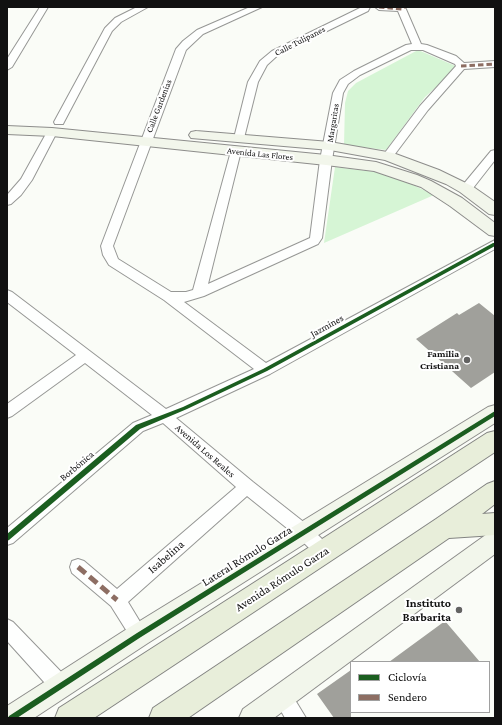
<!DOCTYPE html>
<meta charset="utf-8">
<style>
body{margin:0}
#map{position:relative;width:502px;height:725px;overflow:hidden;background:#fafcf7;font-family:"Crimson Pro",serif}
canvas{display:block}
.frame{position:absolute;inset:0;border:8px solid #111;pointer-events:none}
.legend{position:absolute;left:350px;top:661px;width:140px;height:52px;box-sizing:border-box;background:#fff;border:1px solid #a0a0a0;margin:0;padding:5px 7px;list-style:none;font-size:12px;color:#111}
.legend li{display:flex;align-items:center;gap:8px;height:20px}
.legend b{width:20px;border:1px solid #a0a0a0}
</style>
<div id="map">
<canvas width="502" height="725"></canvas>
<div class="frame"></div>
<ul class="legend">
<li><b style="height:5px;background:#1b5e20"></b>Ciclovía</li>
<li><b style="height:5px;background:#8d6e63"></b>Sendero</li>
</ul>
</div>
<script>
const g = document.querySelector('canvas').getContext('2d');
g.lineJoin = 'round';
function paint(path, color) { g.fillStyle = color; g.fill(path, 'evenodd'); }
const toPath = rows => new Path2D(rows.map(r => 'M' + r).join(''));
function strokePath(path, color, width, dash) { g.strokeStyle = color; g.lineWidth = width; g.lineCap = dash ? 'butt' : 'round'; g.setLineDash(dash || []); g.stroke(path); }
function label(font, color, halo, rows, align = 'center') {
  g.font = font + ' "Crimson Pro",serif'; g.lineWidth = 4; g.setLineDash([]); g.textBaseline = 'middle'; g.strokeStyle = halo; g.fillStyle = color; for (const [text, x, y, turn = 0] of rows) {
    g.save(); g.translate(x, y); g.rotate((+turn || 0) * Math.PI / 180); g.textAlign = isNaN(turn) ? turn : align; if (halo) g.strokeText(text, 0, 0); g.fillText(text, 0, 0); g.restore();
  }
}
paint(toPath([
 [418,50,458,67,425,97,386,150,344,145,345,103,348,91,356,83],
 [335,167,384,173,407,182,434,195,324,243]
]), '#d6f5d5');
paint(toPath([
 [479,303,495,316,495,372,471,388,416,339,457,313,459,315],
 [445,621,480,662,389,662],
 [351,670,351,718,334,718,317,694]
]), '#a0a09b');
const street = toPath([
 [40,7,48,7,12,67,7,70,7,59,40,7],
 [137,7,148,7,121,22,112,31,64,122,63,124,55,124,54,122,105,28,115,18,137,7],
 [250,7,262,7,203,34,186,50,113,246,118,259,171,292,186,292,193,290,231,151,236,148,241,151,208,284,310,238,320,160,333,93,340,80,354,71,406,45,412,44,398,11,379,10,375,7,405,7,421,44,427,45,456,56,464,63,495,61,495,67,464,69,428,110,392,158,388,159,384,158,382,156,384,154,420,106,456,66,455,64,423,50,411,50,360,75,348,84,343,93,332,160,322,238,318,244,204,296,184,302,266,363,495,240,495,249,270,374,176,418,253,482,310,527,330,547,332,552,330,557,324,560,318,557,298,537,247,496,128,602,148,635,145,641,139,644,133,641,111,606,72,573,70,567,72,561,78,559,84,561,117,589,236,487,163,423,143,431,13,543,7,545,7,528,133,423,152,415,85,363,12,416,7,418,7,404,76,355,7,302,7,290,12,292,166,409,254,369,164,300,109,265,103,255,101,246,176,49,183,41,197,30,250,7],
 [362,7,370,7,368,11,278,55,267,65,258,82,244,138,243,140,235,140,234,138,248,82,260,61,272,51,362,7],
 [52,129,57,132,32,180,21,195,11,204,7,205,7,195,21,179,47,132,52,129],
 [495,150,495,160,470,192,462,192,460,189,462,186,491,151,495,150],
 [7,619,13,622,67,678,69,685,67,692,60,694,53,692,7,641,7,619],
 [282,688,289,690,306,718,285,718,273,697,275,690,282,688]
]);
const secondary = toPath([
 [7,126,52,128,326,155,376,162,417,175,431,181,462,198,495,223,495,236,489,235,450,206,421,187,374,171,326,165,52,136,7,134,7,126],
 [196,131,330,142,393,153,439,170,472,186,495,202,495,215,489,214,460,192,446,184,385,160,330,150,191,138,189,135,191,132,196,131],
 [495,405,495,423,148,643,34,718,7,718,7,706,130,627,488,407,495,405],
 [495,531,495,554,274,718,239,718,243,709,487,534,495,531]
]);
const primary = toPath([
 [495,431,495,452,94,718,55,718,59,708,487,433,495,431],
 [495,481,495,504,482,514,495,513,495,535,449,538,188,718,149,718,153,708,436,519,487,484,495,481]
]);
strokePath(street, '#969795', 2);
strokePath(secondary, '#8d8d8b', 2);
strokePath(primary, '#838482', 2);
paint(street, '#fefffe');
paint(secondary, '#f2f6eb');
paint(primary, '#e8eeda');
strokePath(toPath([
 [379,7,402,9,405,7],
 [461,66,495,64]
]), '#8d6e63', 3, [5.5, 3]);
strokePath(toPath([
 [78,567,117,600]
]), '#8d6e63', 5, [10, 5]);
paint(toPath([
 [493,243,495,243,495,246,267,371,187,409,140,429,9,540,7,541,7,534,136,425,183,407,263,369,493,243],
 [495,411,495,416,141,637,17,718,8,718,9,716,137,633,495,411]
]), '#1b5e20');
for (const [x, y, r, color] of [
 [467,360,4,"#636362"],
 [459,610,4,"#636362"]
]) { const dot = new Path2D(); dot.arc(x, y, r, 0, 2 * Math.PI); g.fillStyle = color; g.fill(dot); strokePath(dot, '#fff', 1.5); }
label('9px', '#111', '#fff', [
 ["Calle Tulipanes",300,41,-27],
 ["Calle Gardenias",159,106,-69],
 ["Margaritas",333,123,-81],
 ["Avenida Las Flores",260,154,6]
]);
label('10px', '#111', '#fff', [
 ["Jazmines",327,326,-29],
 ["Avenida Los Reales",205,451,41],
 ["Borbónica",77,466,-40]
]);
label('bold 10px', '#111', '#fff', [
 ["Familia",459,354],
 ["Cristiana",459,366]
], 'right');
label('12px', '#111', '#fff', [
 ["Lateral Rómulo Garza",247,556,-32],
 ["Isabelina",166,557,-41],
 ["Avenida Rómulo Garza",282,579,-33]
]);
label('bold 12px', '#111', '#fff', [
 ["Instituto",451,603],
 ["Barbarita",451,617]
], 'right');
</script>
